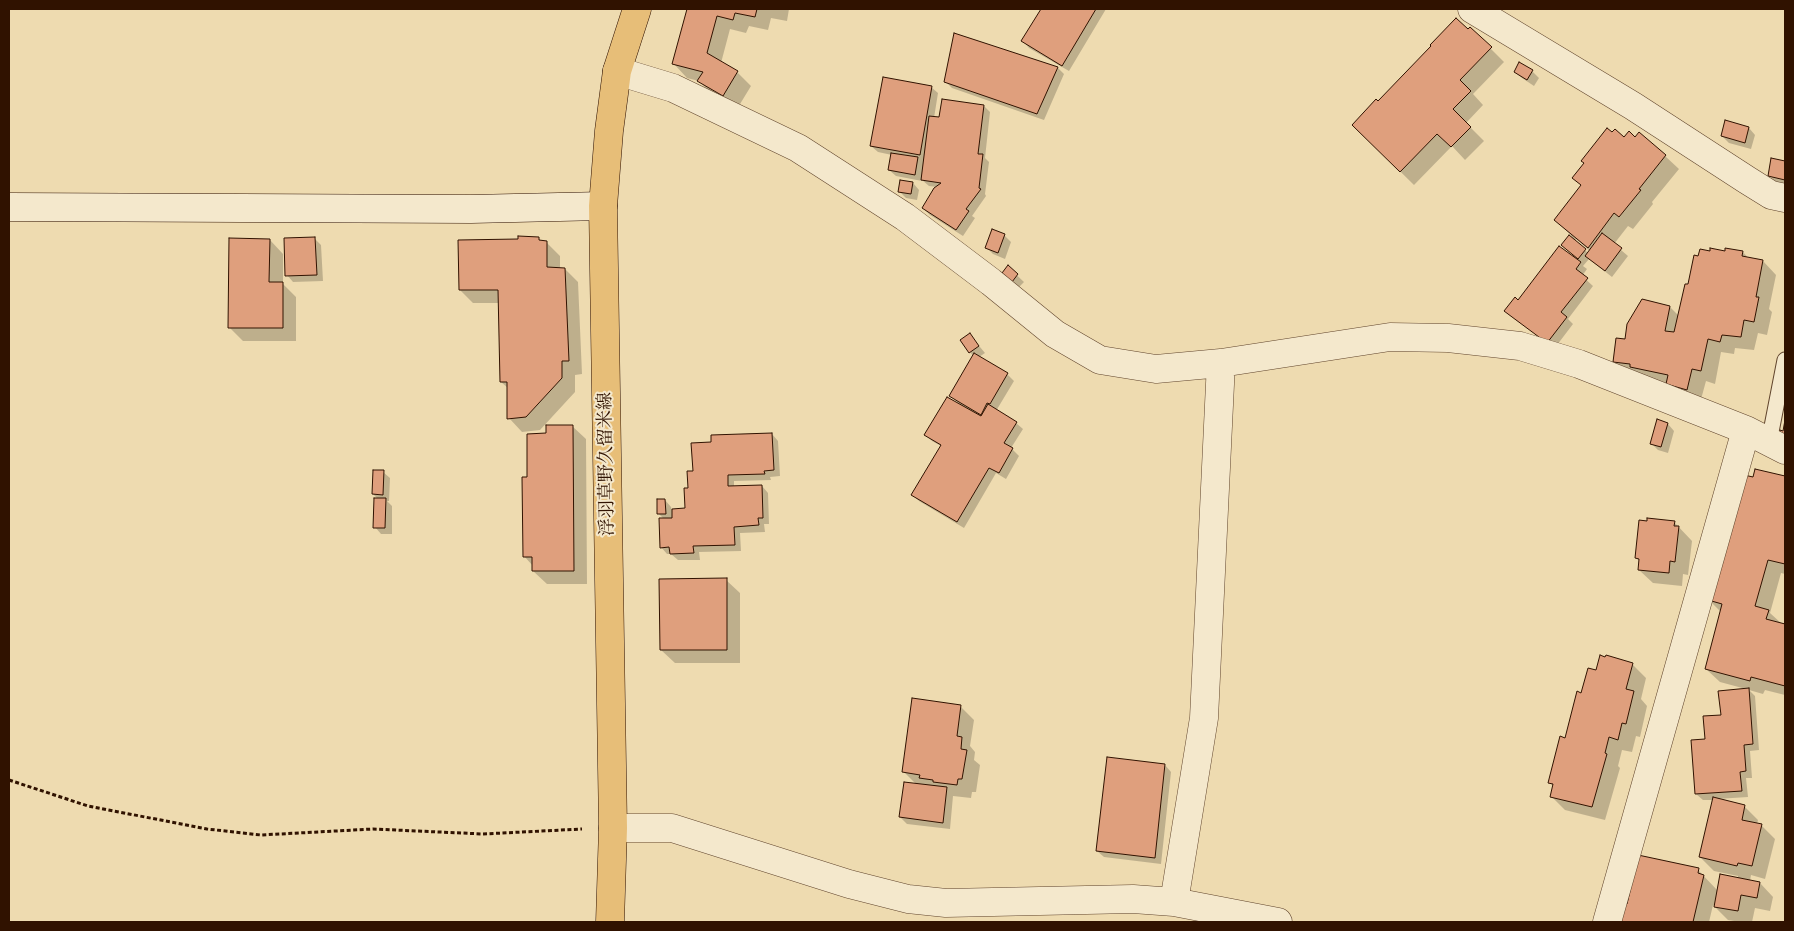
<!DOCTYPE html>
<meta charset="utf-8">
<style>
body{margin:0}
#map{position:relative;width:1794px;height:931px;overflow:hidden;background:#eedbb0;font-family:"IM FELL French Canon",serif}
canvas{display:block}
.frame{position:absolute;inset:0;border:10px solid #301200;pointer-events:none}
</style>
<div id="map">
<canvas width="1794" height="931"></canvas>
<div class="frame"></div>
</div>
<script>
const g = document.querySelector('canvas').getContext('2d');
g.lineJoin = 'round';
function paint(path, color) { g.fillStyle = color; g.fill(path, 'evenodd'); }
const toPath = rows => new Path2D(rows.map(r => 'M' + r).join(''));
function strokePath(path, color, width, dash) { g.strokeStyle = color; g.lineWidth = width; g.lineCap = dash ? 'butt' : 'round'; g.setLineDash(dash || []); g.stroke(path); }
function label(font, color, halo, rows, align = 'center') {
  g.font = font + ' "IM FELL French Canon","Noto Serif JP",serif'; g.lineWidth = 4; g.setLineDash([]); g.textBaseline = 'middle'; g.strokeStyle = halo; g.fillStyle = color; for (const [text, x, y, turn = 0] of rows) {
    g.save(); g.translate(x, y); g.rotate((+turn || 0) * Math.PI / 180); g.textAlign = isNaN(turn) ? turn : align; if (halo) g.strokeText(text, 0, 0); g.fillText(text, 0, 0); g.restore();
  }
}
paint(toPath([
 [688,9,789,9,787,21,771,18,768,30,749,26,746,33,730,29,721,63,737,72,751,86,737,109,712,94,699,81,687,78,674,64],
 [1042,9,1106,9,1069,71,1029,48,1023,41],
 [1470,28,1504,62,1473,94,1483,105,1466,123,1484,141,1465,160,1452,146,1414,185,1353,125,1378,103],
 [955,34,1058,68,1064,74,1044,120,952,88,946,82],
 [1519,64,1532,71,1539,78,1534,86,1522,78,1515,72],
 [931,87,938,93,934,118,940,119,984,106,990,112,985,158,989,162,985,194,986,196,972,216,975,218,963,236,930,215,923,208,937,187,929,186,922,180,922,181,896,176,889,170,892,155,878,152,871,146],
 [1749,128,1755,135,1751,149,1729,143,1722,136],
 [1636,138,1665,156,1679,169,1652,202,1653,204,1633,229,1628,226,1614,244,1628,256,1612,277,1589,259,1583,266,1587,269,1582,276,1593,286,1568,319,1573,324,1554,349,1506,311,1573,255,1563,245,1571,235,1555,220,1582,186,1574,178,1624,139],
 [1576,239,1590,251,1588,253,1575,241],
 [1772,159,1785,162,1785,190,1782,189,1769,175],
 [913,183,919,190,917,200,906,198,899,191],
 [1004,235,1011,242,1005,259,993,254,987,248],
 [314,238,321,245,323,281,293,282,287,275],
 [538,238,542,242,547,243,560,256,560,269,565,269,578,282,582,374,575,375,575,392,540,430,522,432,509,418,508,388,501,382,500,303,473,303,460,290,519,241],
 [270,240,283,254,283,284,296,297,296,341,243,341,229,327],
 [1726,249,1743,252,1749,259,1763,261,1776,275,1769,309,1772,312,1767,335,1758,333,1754,350,1735,348,1734,354,1721,352,1715,384,1706,381,1700,403,1628,375,1615,362,1626,341,1670,307,1679,316,1689,286,1725,253],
 [1008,267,1024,282,1019,287,1010,279],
 [970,335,985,353,979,357,1007,374,1014,381,996,411,1016,423,1023,429,1011,448,1019,456,1006,479,996,473,964,528,919,501,913,495,941,446,932,441,926,435,959,404,950,395,973,356,962,341],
 [1658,421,1668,424,1674,431,1668,453,1658,450,1651,443],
 [572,426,586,439,587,584,547,584,533,571,533,566,524,556,529,478,548,434],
 [772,434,778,441,780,476,770,477,771,480,734,481,734,487,762,486,768,493,769,524,764,524,765,532,740,533,741,551,699,552,700,560,678,560,671,554,667,554,661,547,664,519,659,514,665,500,671,507,672,510,686,509,689,489,694,472],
 [1756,470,1785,478,1785,574,1781,573,1770,613,1782,624,1785,625,1785,695,1765,690,1763,694,1749,690,1755,696,1759,750,1750,751,1752,778,1746,778,1748,797,1717,799,1745,807,1758,820,1757,824,1762,826,1775,839,1765,879,1751,875,1750,881,1760,883,1773,897,1770,911,1755,908,1752,922,1740,922,1728,920,1713,905,1709,922,1619,922,1628,905,1698,870,1718,891,1738,879,1738,876,1714,871,1700,857,1714,800,1703,800,1696,794,1706,740,1722,716,1746,689,1720,682,1706,669,1721,612,1709,600],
 [383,472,390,478,389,501,387,501,392,506,392,534,381,534,375,527,378,499,373,494],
 [1674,522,1692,541,1688,575,1683,574,1682,586,1653,583,1639,570,1640,561,1636,558],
 [726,580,740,593,740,663,675,663,661,650],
 [1632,664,1646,678,1641,699,1647,706,1640,737,1636,736,1632,752,1622,750,1618,766,1620,768,1605,820,1565,810,1551,796,1554,787,1550,783,1582,694,1597,671],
 [960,706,974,720,970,746,975,752,974,760,980,765,976,792,972,792,971,798,953,796,950,829,907,824,900,817,916,784,904,772],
 [1165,765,1171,772,1161,864,1104,857,1097,851]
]), '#0003');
const building = toPath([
 [687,9,757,9,755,17,735,13,733,20,717,16,707,53,738,71,723,96,697,81,703,72,672,64,687,9],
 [1041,9,1096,9,1062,66,1021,41,1041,9],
 [1456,18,1468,29,1470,27,1492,47,1460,80,1471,91,1453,109,1471,127,1451,147,1437,134,1400,172,1352,125,1376,99,1378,101,1431,46,1430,45,1456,18],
 [954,33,1058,67,1037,114,944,82,954,33],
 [1519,62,1533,70,1527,80,1514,72,1519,62],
 [883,77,932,86,920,155,870,146,883,77],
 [942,99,984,105,978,154,983,154,979,188,981,189,966,209,969,211,956,230,922,208,934,188,941,183,921,180,929,116,939,117,942,99],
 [1725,120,1749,127,1745,143,1721,136,1725,120],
 [1607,128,1612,132,1615,129,1624,137,1629,131,1635,137,1639,132,1666,155,1639,189,1641,190,1619,217,1614,213,1588,248,1554,220,1581,185,1572,178,1584,163,1581,161,1607,128],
 [891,153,918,157,915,175,888,170,891,153],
 [1771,158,1785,161,1785,180,1768,176,1771,158],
 [900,180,913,182,911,194,898,192,900,180],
 [992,229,1005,234,998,253,985,248,992,229],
 [1602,233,1622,248,1605,271,1585,256,1602,233],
 [1569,235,1586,249,1578,259,1561,245,1569,235],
 [518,236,539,237,539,240,547,241,547,267,565,268,569,361,562,361,562,378,526,417,507,419,507,382,500,382,498,290,459,290,458,240,518,239,518,236],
 [315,237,317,275,285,276,284,238,315,237],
 [229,238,270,239,269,282,283,282,283,328,228,328,229,238],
 [1559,246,1581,262,1576,269,1588,278,1561,312,1567,317,1547,343,1504,311,1515,297,1518,300,1559,246],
 [1710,248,1725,251,1725,248,1743,251,1742,256,1763,260,1756,297,1759,297,1754,322,1744,320,1741,337,1722,335,1720,342,1708,339,1701,371,1692,369,1687,390,1666,384,1668,375,1630,367,1630,364,1613,362,1616,338,1625,339,1627,324,1642,299,1670,306,1665,331,1674,332,1685,284,1688,284,1694,255,1698,256,1700,249,1710,251,1710,248],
 [1008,265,1018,274,1012,282,1002,273,1008,265],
 [970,333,979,346,969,353,960,340,970,333],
 [974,353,1008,373,990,404,987,403,981,415,949,396,974,353],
 [947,397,981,416,988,404,1017,422,1004,443,1013,448,999,473,989,468,957,522,911,495,941,445,924,435,947,397],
 [1657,419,1668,423,1661,447,1650,444,1657,419],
 [1785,420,1785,441,1779,437,1780,430,1783,431,1785,420],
 [546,425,573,425,574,571,532,571,532,557,523,557,522,477,527,477,527,434,546,433,546,425],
 [772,433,774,470,764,471,765,474,728,475,728,486,762,485,763,518,758,518,759,525,734,527,735,545,693,546,694,553,670,554,669,547,660,548,659,518,672,518,672,509,685,508,684,488,688,488,687,471,693,471,691,443,711,442,711,435,772,433],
 [1755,469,1785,476,1785,564,1768,560,1755,606,1769,610,1766,619,1785,624,1785,686,1751,677,1750,681,1705,669,1722,604,1708,600,1744,475,1753,477,1755,469],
 [373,470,384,470,383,495,372,494,373,470],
 [374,498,386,498,385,528,373,528,374,498],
 [657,499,665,499,666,514,657,514,657,499],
 [1647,518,1675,521,1674,526,1679,526,1675,562,1670,561,1669,573,1638,570,1639,559,1635,558,1639,520,1647,521,1647,518],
 [727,578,727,650,660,650,659,579,727,578],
 [1600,655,1605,657,1606,655,1633,663,1626,689,1634,691,1626,724,1622,723,1618,740,1609,737,1605,753,1607,754,1592,807,1550,797,1553,784,1548,783,1560,736,1565,738,1577,691,1581,693,1588,668,1596,670,1600,655],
 [1749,688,1753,744,1744,745,1746,771,1740,772,1742,791,1695,794,1691,740,1705,739,1703,716,1721,715,1718,691,1749,688],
 [912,698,961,705,957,736,962,737,961,749,967,750,962,779,958,779,957,785,933,782,933,780,919,778,920,775,902,772,912,698],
 [1107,757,1165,764,1155,858,1096,851,1107,757],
 [904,782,947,787,943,823,899,817,904,782],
 [1713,797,1745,805,1742,820,1762,824,1752,866,1738,863,1737,866,1699,857,1713,797],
 [1638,855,1699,868,1698,873,1704,875,1693,922,1618,922,1622,903,1627,904,1638,855],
 [1720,874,1760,882,1757,898,1741,895,1738,911,1714,907,1720,874]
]);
paint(building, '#df9f7d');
strokePath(building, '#301200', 1);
const lane = toPath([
 [1769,442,1785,360]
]);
const street = toPath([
 [1472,9,1633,106,1747,180,1771,195,1785,198],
 [617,71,673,88,798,148,905,217,991,282,1055,334,1100,360,1156,369,1221,363,1390,337,1448,338,1520,346,1579,364,1746,430,1785,450],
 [613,828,672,828,849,884,908,899,946,903,1133,899,1174,902,1278,922],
 [1174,902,1204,718,1221,363],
 [1607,922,1746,430]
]);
const secondary = toPath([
 [9,207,471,209,603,206]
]);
const primary = toPath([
 [610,922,613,828,603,206,609,131,617,71,637,9]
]);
strokePath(lane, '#60442c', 17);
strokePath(street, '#60442c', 29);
strokePath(secondary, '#301200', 29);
strokePath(primary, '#301200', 29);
strokePath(toPath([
 [9,780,88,806,207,829,261,835,373,829,483,834,582,829]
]), '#301200', 3, [4, 2.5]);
strokePath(lane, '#f4e8cc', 15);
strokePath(street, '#f4e8cc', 28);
strokePath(secondary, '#f4e8cc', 28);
strokePath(primary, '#e7be78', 28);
label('18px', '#301200', '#f4e8cc', [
 ["浮羽草野久留米線",607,464,-91]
]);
</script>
